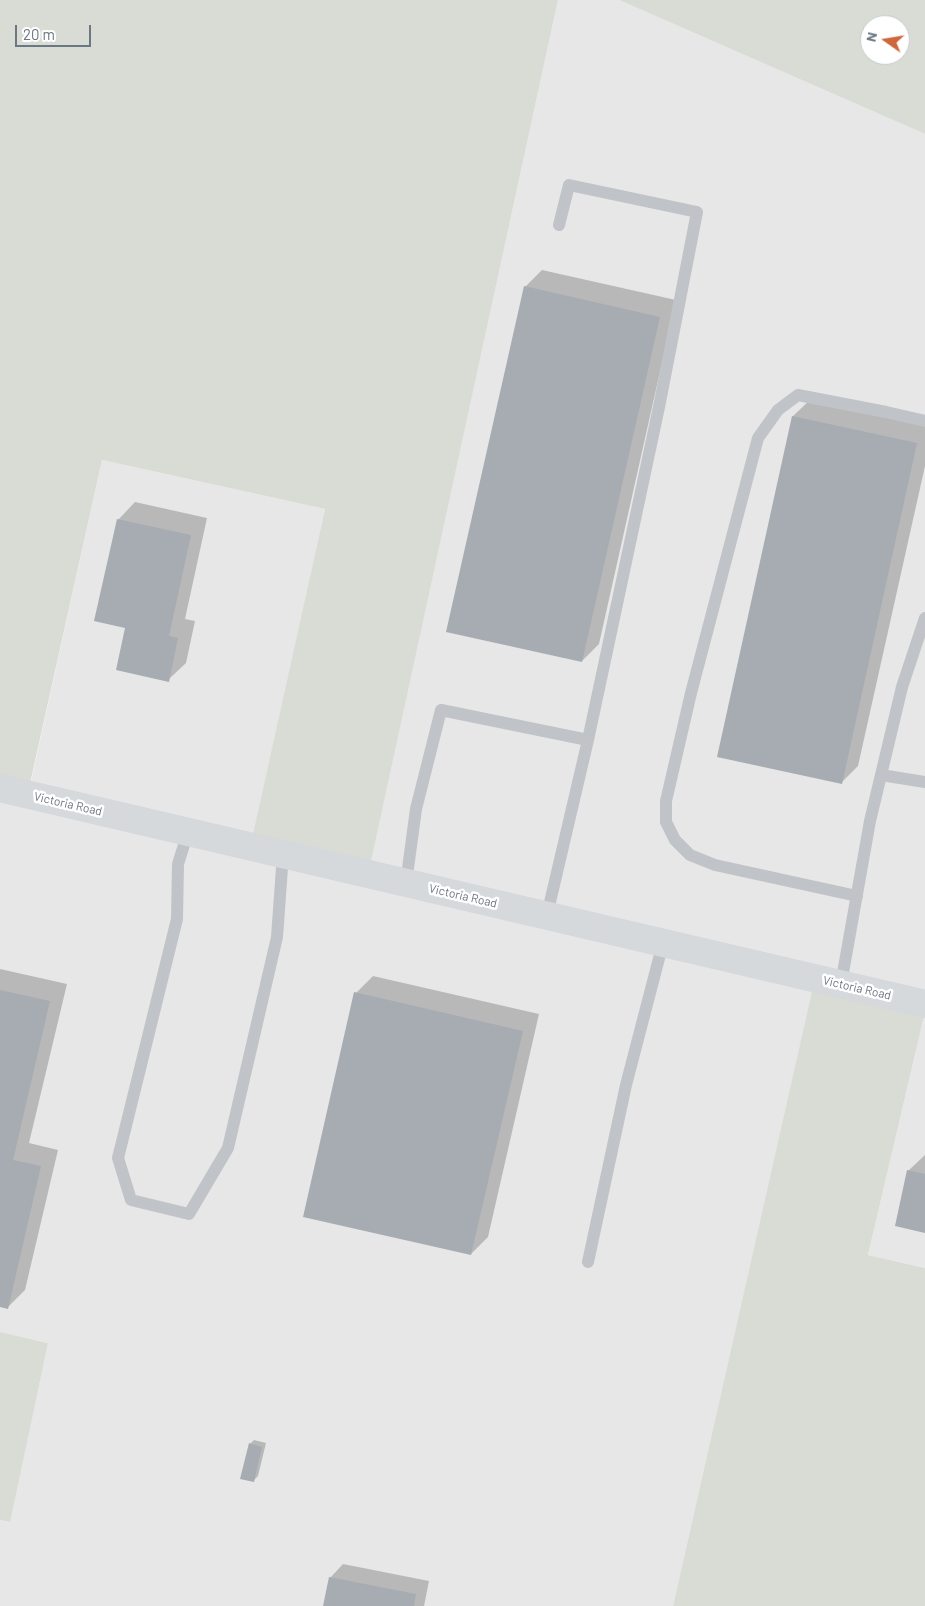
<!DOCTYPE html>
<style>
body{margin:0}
#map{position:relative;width:925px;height:1606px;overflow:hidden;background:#f8f8f6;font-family:Barlow,sans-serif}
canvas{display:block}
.north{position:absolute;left:860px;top:15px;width:50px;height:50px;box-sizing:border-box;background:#fff;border:1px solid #c4c9cd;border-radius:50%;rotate:283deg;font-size:14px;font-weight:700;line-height:20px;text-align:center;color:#6b7783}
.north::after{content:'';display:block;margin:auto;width:18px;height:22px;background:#cf673e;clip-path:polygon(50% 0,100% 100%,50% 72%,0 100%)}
.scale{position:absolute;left:15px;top:25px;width:76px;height:22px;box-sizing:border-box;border:2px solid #6b7783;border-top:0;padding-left:6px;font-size:15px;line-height:18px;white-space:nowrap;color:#6b7783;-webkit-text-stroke:4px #fff;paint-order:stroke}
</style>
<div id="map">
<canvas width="925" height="1606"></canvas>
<div class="north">N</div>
<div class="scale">20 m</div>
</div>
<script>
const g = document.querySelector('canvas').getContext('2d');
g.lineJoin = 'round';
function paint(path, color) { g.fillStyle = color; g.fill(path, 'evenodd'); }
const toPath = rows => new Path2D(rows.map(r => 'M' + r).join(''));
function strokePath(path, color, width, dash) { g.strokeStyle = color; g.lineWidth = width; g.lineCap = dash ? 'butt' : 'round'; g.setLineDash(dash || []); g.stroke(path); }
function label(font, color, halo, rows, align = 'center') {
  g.font = font + ' Barlow,sans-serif'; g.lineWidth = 5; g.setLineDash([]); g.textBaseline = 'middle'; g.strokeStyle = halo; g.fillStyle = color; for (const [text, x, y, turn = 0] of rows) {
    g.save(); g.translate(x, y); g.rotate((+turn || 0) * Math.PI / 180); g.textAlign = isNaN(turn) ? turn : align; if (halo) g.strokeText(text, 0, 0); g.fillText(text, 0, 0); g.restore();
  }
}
paint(toPath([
 [558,0,619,0,925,134,925,1004,815,979,673,1606,0,1606,0,1520,9,1522,48,1343,0,1332,0,789,28,795,102,460,325,509,251,846,368,874],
 [925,1012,925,1268,868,1255]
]), '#e6e7e6');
paint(toPath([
 [0,0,558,0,368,875,250,848,325,509,102,460,27,797,0,790],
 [619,0,925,0,925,134],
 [870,25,900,25,900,55,870,55],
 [815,978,925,1012,868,1255,925,1268,925,1606,673,1606],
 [0,1332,48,1343,10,1522,0,1520]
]), '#d8dcd5');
paint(toPath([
 [542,270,676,300,599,644,582,661,525,287],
 [811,399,925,424,925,466,858,766,841,783,793,416],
 [135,502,207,518,185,619,195,621,186,663,168,680,127,627,118,520],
 [0,969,67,984,29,1143,58,1150,25,1290,8,1307,0,1305],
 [373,976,539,1014,488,1237,471,1254,356,993],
 [925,1155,925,1232,908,1171],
 [254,1440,266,1443,258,1476,253,1481,250,1444],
 [343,1564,429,1581,424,1606,324,1606,330,1578]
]), '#0003');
paint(toPath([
 [524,286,660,317,582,662,446,632],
 [792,416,917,443,842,784,717,757],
 [117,519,191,535,169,636,178,638,169,682,116,670,125,628,94,621],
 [0,990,50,1001,13,1160,41,1166,8,1309,0,1307],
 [354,992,523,1031,471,1255,303,1217],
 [907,1170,925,1174,925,1233,895,1226],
 [249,1443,262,1447,254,1482,240,1479],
 [329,1577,416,1594,414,1606,323,1606]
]), '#a6acb2');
strokePath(toPath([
 [559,225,569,185,697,212,659,407,588,740],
 [881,775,925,782],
 [188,832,178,864,177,919,118,1158,131,1200,189,1214,228,1148,277,937,283,854],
 [406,883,416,809,441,710,588,740,547,915],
 [857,896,715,865,690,855,675,840,666,822,666,801,691,693,758,438,778,410,798,395,886,412,925,421],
 [841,984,870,821,902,687,925,618],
 [588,1262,626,1085,663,943]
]), '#c0c3c7', 12);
strokePath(toPath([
 [0,788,925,1004]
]), '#d5d9dc', 28);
label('12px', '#6b7783', '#fff', [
 ["Victoria Road",68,804,13],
 ["Victoria Road",463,896,13],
 ["Victoria Road",857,988,13]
]);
</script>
